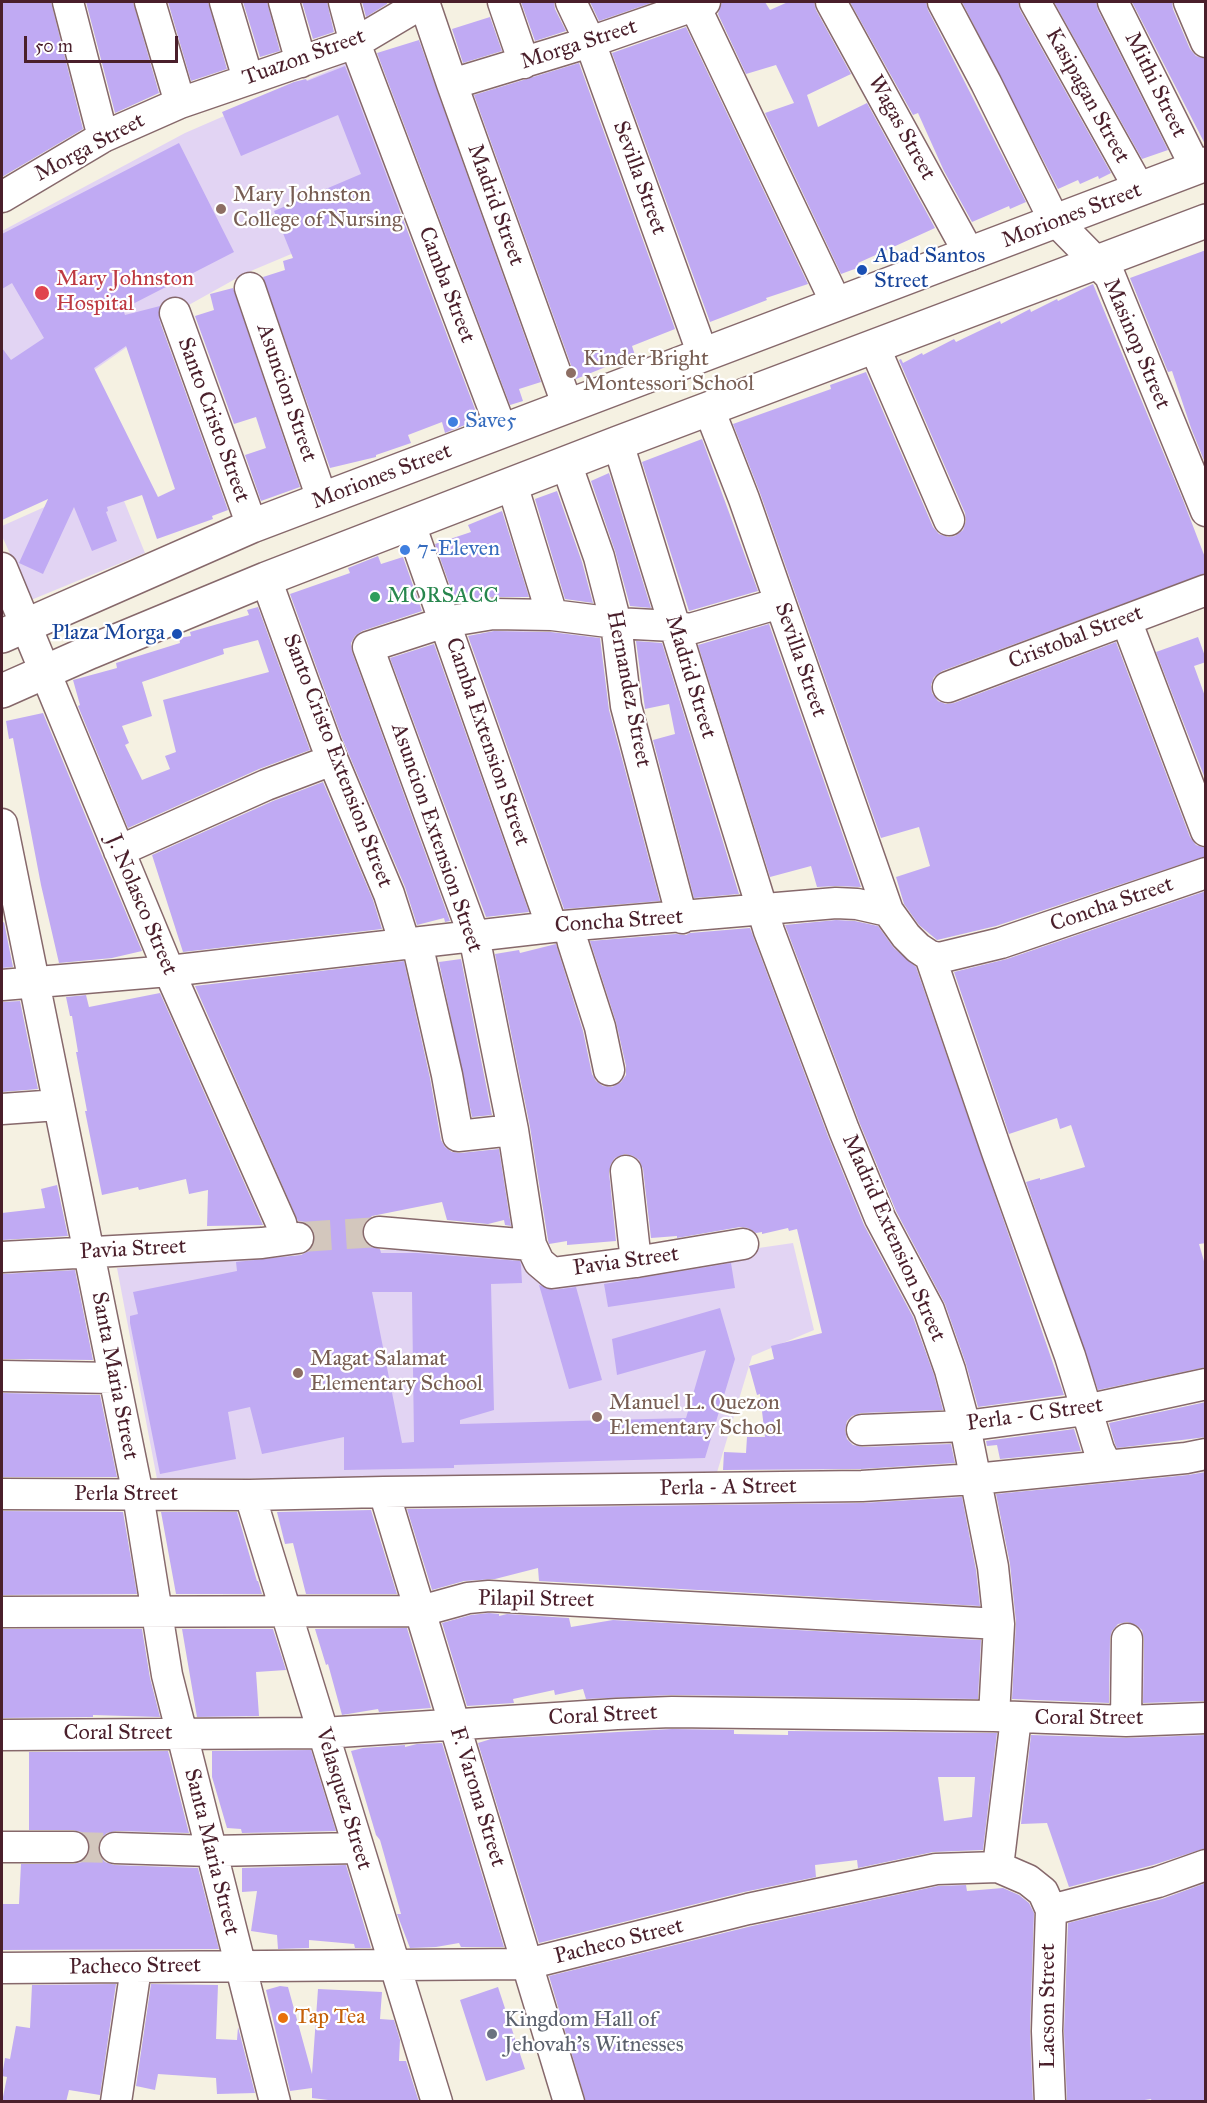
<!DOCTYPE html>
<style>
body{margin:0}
#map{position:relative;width:1207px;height:2103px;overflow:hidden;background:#f5f1e2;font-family:"IM FELL Great Primer",serif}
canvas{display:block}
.frame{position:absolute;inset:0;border:3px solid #4a1f2b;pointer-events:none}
.scale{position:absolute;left:24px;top:36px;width:154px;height:27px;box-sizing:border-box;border:3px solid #4a1f2b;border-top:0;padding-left:8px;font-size:18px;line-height:21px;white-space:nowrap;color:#4a1f2b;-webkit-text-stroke:4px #fff;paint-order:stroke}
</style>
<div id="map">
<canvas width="1207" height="2103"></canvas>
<div class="frame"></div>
<div class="scale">50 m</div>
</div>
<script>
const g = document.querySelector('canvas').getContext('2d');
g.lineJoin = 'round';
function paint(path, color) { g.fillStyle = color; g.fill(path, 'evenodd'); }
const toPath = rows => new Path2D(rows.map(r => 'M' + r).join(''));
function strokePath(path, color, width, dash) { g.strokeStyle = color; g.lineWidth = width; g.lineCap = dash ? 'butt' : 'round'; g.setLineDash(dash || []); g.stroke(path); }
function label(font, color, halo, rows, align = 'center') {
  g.font = font + ' "IM FELL Great Primer",serif'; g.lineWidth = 4.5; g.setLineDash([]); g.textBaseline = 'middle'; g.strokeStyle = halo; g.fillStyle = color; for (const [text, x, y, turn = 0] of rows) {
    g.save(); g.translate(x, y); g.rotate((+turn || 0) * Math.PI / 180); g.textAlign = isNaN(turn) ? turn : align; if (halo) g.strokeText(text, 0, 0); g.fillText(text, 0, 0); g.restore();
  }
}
paint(toPath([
 [360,57,408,205,246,273,178,311,2,435,2,231,185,133],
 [114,476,145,553,31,600,2,536,2,526],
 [793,1243,814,1330,752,1356,715,1479,460,1477,157,1479,117,1268,458,1245,541,1252,545,1279]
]), '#e2d4f3');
paint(toPath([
 [2,2,51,2,83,129,2,177],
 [86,2,133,2,159,93,115,113],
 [168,2,208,2,227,69,191,81],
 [243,2,267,2,280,51,260,57],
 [302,2,327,2,334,32,313,39],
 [362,2,387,2,387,4,366,17],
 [521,2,554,2,555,9,566,31,535,41],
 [590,2,654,2,599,21],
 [722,2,765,2,770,10,788,2,814,2,816,10,851,74,807,95,818,127,867,103,935,228,858,263,860,267,841,274,765,113,794,103,776,65,746,74,718,14],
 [850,2,926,2,928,10,1026,202,1010,209,1009,206,972,222,944,171,918,113,913,115],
 [962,2,1018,2,1020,10,1111,173,1099,179,1098,176,1080,184,1078,180,1058,189],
 [1054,2,1096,2,1098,10,1168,150,1142,159],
 [1132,2,1172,2,1173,9,1190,49,1196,56,1206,59,1206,146],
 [490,17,502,51,463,63,452,29],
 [686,27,808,284,766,298,767,300,710,322,612,53],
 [419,40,541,382,519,389,523,401,510,405,377,53],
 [579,63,675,329,632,346,635,355,576,379,474,95],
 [345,66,478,417,469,421,470,423,445,433,442,422,408,435,411,443,376,455,376,457,330,468,263,277,285,270,283,261,293,258,274,211,361,174,338,115,241,156,222,112,294,82,306,79,307,81],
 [179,143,234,252,123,309,125,315,160,306,159,319,228,510,212,516,213,519,157,539,142,495,107,507,108,511,106,512,117,541,92,551,74,507,43,574,19,563,48,499,2,520,2,348,11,360,44,338,12,283,2,289,2,234],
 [126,346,175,489,158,497,94,368],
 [1206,250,1206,463,1205,463,1191,428,1172,371,1168,372,1130,278],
 [1093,284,1183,500,1206,560,1206,573,942,671,934,677,931,685,932,693,938,701,946,704,954,703,1116,642,1190,837,1196,845,1206,848,1206,856,996,926,937,940,919,925,904,904,896,877,930,866,919,827,881,838,760,493,733,424,831,389,830,385,866,372,933,527,939,534,948,537,955,536,963,530,966,521,965,513,899,360,901,359,903,363,922,353,923,355,954,339,956,342,1000,321,1001,324,1030,309,1031,312,1057,299,1058,301],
 [233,288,300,487,261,501,245,455,266,448,256,417,234,424,195,316,214,310,210,294],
 [702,439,758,591,689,611,642,462],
 [609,473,651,608,630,606,615,551,591,481],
 [557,491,582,562,593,603,565,599,535,499],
 [502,511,529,597,490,597,456,603,435,544,471,532,468,525],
 [378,556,381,564,403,557,422,611,362,631,355,636,351,643,352,652,450,921,445,922,444,918,417,925,405,887,342,738,290,594,350,573,348,568],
 [258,607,310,750,259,769,128,828,78,706,80,705,73,680,117,668,116,663,180,643,179,638,191,636,190,632,249,615,247,610],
 [258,640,269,672,163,700,176,752,165,756,170,769,142,780,125,745,129,743,122,726,152,716,142,682,224,654,223,649],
 [769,624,861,887,837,886,817,887,811,866,770,877,698,645],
 [494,631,551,632,600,638,609,710,660,901,564,909,468,636],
 [1198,637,1206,659,1206,662,1194,666,1206,699,1206,781,1156,652],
 [636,641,662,643,739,894,694,898,653,740,675,734,669,704,645,709],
 [434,644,529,912,486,917,390,658],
 [43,713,103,858,142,951,112,958,59,963,41,885,13,738,9,739,6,721],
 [323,782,373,900,382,929,183,952,152,855,273,801],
 [1206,891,1206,1243,1199,1244,1206,1268,1206,1367,1098,1390,1026,1182,1040,1178,1040,1180,1085,1167,1071,1125,1060,1129,1057,1118,1009,1134,954,972,1007,959],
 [836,920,855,921,878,926,894,948,916,967,1064,1395,978,1407,966,1364,945,1304,896,1211,860,1124,785,925],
 [4,922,13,967,2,968,2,923],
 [750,928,828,1136,864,1225,913,1317,934,1375,943,1410,861,1413,852,1416,847,1421,845,1430,847,1439,853,1445,863,1447,951,1444,955,1463,861,1469,723,1470,724,1452,746,1453,747,1437,765,1437,760,1394,757,1395,749,1366,774,1359,771,1346,822,1333,797,1229,789,1231,788,1228,762,1234,762,1232,756,1233,748,1228,740,1227,677,1238,677,1236,651,1238,643,1169,639,1160,633,1156,625,1154,615,1158,611,1164,609,1172,616,1241,567,1245,567,1241,549,1244,548,1240,530,1127,495,954,519,950,520,953,556,944,583,1031,592,1074,596,1081,603,1086,612,1087,621,1082,626,1075,626,1066,616,1022,590,941,676,934,686,935,690,933],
 [461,959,492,1115,472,1117,439,962],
 [404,961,430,1078,441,1140,445,1147,452,1152,460,1153,499,1149,511,1226,505,1225,504,1220,488,1224,447,1220,442,1202,372,1216,365,1223,362,1230,363,1239,370,1246,380,1249,381,1253,417,1253,520,1261,521,1265,522,1283,491,1284,494,1410,460,1420,460,1424,686,1418,706,1350,617,1375,612,1339,720,1308,735,1359,705,1458,454,1465,454,1468,344,1470,344,1437,262,1454,250,1407,228,1412,236,1459,160,1474,130,1323,130,1316,138,1314,133,1292,237,1271,236,1262,301,1255,309,1251,314,1245,315,1236,311,1227,305,1222,298,1221,195,986],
 [372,1292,412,1292,414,1442,402,1443],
 [160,993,263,1225,207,1226,208,1190,189,1194,186,1179,139,1190,138,1187,102,1195,85,1111,87,1111,76,1052,78,1052,72,1016,70,1016,66,997,86,995,89,1007],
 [20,1001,38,1089,2,1092,2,1002],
 [57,1185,68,1236,2,1240,2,1213,45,1208,41,1189],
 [731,1263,735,1288,608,1307,604,1284],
 [75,1270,93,1360,2,1359,2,1274],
 [539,1285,554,1290,576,1287,602,1380,569,1389],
 [2,1393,100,1395,117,1477,2,1477],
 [1206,1402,1206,1437,1117,1448,1115,1444,1109,1423],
 [1074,1429,1081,1451,1000,1459,997,1445,987,1446,986,1441],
 [1206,1472,1206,1701,1143,1703,1144,1639,1142,1630,1136,1625,1127,1622,1118,1624,1112,1631,1110,1638,1109,1703,1012,1699,1016,1622,1010,1564,996,1494,1188,1475],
 [962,1497,976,1570,980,1606,539,1581,538,1568,495,1579,464,1581,432,1590,407,1509,862,1503],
 [371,1510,397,1594,306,1594,293,1543,285,1544,277,1512],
 [2,1511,123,1512,137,1594,2,1595],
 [161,1512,237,1512,257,1581,258,1581,262,1594,176,1594],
 [489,1613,499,1614,499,1616,507,1614,569,1618,571,1627,613,1620,981,1640,978,1699,672,1695,586,1699,583,1689,555,1695,554,1690,513,1699,514,1703,467,1706,442,1623,471,1615],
 [407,1628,431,1708,379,1712,378,1709,342,1715,328,1664,326,1665,315,1629],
 [2,1629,142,1629,150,1678,160,1717,93,1715,93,1717,2,1718],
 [182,1629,273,1629,286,1670,256,1672,259,1716,197,1717],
 [672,1729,734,1730,734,1734,788,1735,788,1731,997,1733,983,1850,933,1852,858,1868,857,1860,815,1865,816,1877,744,1892,539,1943,478,1743,491,1739],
 [938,1777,975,1777,972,1817,944,1821],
 [1031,1735,1125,1738,1206,1735,1206,1848,1153,1865,1069,1887,1047,1823,1021,1824],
 [442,1743,504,1947,461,1947,459,1943,436,1947,410,1948,397,1914,401,1914,380,1840,376,1835,351,1751,363,1748,405,1745,405,1747,417,1744],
 [311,1750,336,1831,242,1833,241,1829,227,1828,212,1777,212,1751],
 [168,1751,189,1833,116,1831,107,1833,100,1839,98,1848,100,1856,105,1862,114,1865,198,1868,219,1949,2,1950,2,1904,19,1904,21,1864,74,1864,82,1862,88,1855,90,1848,88,1838,81,1832,73,1830,29,1830,29,1752],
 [346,1865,371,1948,355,1948,354,1944,309,1940,309,1948,278,1949,277,1935,251,1931,257,1891,242,1892,242,1868],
 [1206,1883,1206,2102,1152,2102,1151,2099,1132,2102,1067,2102,1064,2031,1068,1923,1162,1899],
 [966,1885,967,1891,1003,1888,1019,1895,1029,1903,1034,1913,1030,2030,1033,2102,586,2102,549,1976,752,1926,938,1886],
 [116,1984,100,2095,69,2090,66,2102,2,2102,7,2077,2,2076,5,2058,10,2059,16,2026,30,2028,32,1985],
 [151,1984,218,1985,216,2039,237,2040,238,2027,255,2093,217,2094,216,2078,158,2074,155,2090,136,2086],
 [280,1986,288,1987,312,2074,318,1989,382,1992,380,2019,394,2020,400,2040,399,2061,406,2061,419,2102,344,2102,312,2098,312,2088,290,2091,266,1990],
 [498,1987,525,2069,486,2081,460,2000]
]), '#c0aaf3');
strokePath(toPath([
 [301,1237,379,1232],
 [73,1847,115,1848]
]), '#d3c7bd', 30, [30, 15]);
const minor = toPath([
 [68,2,103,137],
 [150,2,180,103],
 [225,2,248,79],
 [284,2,301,62],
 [344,2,355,43,502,431],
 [424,2,452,84,568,407],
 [503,2,524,63],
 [571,2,590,42,703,355],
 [693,2,837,305],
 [831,2,970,255],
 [943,2,986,83,1048,208,1057,222,1110,276,1206,511],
 [1035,2,1140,190],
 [1113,2,1196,168],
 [1189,2,1206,42],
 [452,84,590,42,705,2],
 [2,197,103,137,180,103,355,43,424,2],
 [250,288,322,499],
 [175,313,252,526],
 [874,346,949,520],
 [709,409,744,499,888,911],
 [618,443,769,931,844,1130,880,1218,929,1310,950,1370,965,1426,993,1567,999,1624,994,1716],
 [566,463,599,557,616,623,626,706,682,918],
 [512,484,552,615],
 [410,524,552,927],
 [2,568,169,971,281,1223,283,1231,280,1239],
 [266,579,326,744,389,894,405,944],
 [1126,620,1206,831],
 [948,687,1206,590],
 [2,824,138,1495,167,1675,275,2102],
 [119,851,266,785,332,760],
 [569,926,573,943,600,1027,609,1070],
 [417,943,447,1075,458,1136,513,1130],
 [930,956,997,1152,1070,1356,1099,1450,1107,1466],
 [2,985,169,971,552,927,836,903,857,904,888,911,906,936,918,948,930,956,939,958,1001,943,1206,873],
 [2,1109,58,1105],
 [626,1171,636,1262],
 [379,1232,531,1245],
 [743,1244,636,1262,552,1273,539,1262,531,1245,513,1130,474,936,368,647,445,622,493,614,552,615,616,623,673,626,690,629,780,603],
 [2,1257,262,1243,298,1238],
 [2,1376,114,1378],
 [862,1430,965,1426,1086,1410,1206,1384],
 [384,1492,569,2102],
 [2,1494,250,1495,384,1492,862,1486,975,1479,1186,1458,1206,1454],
 [250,1495,437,2102],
 [2,1612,421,1611,468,1598,489,1596,999,1624],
 [1126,1721,1127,1639],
 [2,1735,323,1733,617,1714,672,1712,994,1716,1126,1721,1206,1718],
 [2,1847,73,1847],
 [115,1848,211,1851,357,1848],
 [998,1867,1016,1718],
 [1051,1910,1158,1882,1206,1865],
 [2,1968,527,1964,748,1909,936,1869,998,1867,1028,1880,1043,1892,1051,1910,1047,2031,1050,2102],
 [116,2102,136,1968]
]);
const major = toPath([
 [2,636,252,526,1206,164],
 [2,691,90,652,266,579,618,443,1206,221]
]);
strokePath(minor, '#86686b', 33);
strokePath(major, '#86686b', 36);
strokePath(minor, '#fff', 30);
strokePath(major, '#fff', 33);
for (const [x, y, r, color] of [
 [221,209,6,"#8d6e63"],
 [862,270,6,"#1a4fb4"],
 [42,293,8,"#e0444e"],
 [571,373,6,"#8d6e63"],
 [453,422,6,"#3f7fe0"],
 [405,550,6,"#3f7fe0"],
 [375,597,6,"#2e9e5b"],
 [177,634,6,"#1a4fb4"],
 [298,1373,6,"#8d6e63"],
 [597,1417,6,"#8d6e63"],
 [283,2018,6,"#e8710a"],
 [492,2034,6,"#6b7280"]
]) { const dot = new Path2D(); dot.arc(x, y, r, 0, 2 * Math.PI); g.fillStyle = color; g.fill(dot); strokePath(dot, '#fff', 2); }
label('22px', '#4a1f2b', '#fff', [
 ["Morga Street",579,45,-18],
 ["Tuazon Street",304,58,-20],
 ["Mithi Street",1155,85,64],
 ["Kasipagan Street",1087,96,61],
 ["Wagas Street",901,128,61],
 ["Morga Street",90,148,-28],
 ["Sevilla Street",639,178,70],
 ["Madrid Street",495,205,70],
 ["Moriones Street",1072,216,-21],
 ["Camba Street",446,285,69],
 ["Masinop Street",1136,344,67],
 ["Asuncion Street",286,393,71],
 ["Santo Cristo Street",213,420,70],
 ["Moriones Street",382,477,-21],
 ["Cristobal Street",1076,638,-21],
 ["Sevilla Street",800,660,71],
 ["Madrid Street",690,677,73],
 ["Hernandez Street",628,689,79],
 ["Camba Extension Street",487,742,71],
 ["Santo Cristo Extension Street",337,761,69],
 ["Asuncion Extension Street",436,838,71],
 ["J. Nolasco Street",141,905,67],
 ["Concha Street",1112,905,-19],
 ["Concha Street",619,922,-4],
 ["Madrid Extension Street",893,1238,66],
 ["Pavia Street",133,1250,-3],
 ["Pavia Street",626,1262,-8],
 ["Santa Maria Street",114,1376,79],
 ["Perla - C Street",1035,1415,-8],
 ["Perla - A Street",728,1488,-1],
 ["Perla Street",126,1495],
 ["Pilapil Street",536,1600,1],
 ["Coral Street",603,1716,-3],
 ["Coral Street",1089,1719],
 ["Coral Street",118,1734],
 ["F. Varona Street",477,1797,73],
 ["Velasquez Street",343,1799,73],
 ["Santa Maria Street",211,1852,76],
 ["Pacheco Street",619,1942,-14],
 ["Pacheco Street",135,1967,-1],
 ["Lacson Street",1049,2006,-90]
]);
label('22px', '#785e54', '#fff', [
 ["Mary Johnston",233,196],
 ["College of Nursing",233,221],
 ["Kinder Bright",583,360],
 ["Montessori School",583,385],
 ["Magat Salamat",310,1360],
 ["Elementary School",310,1385],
 ["Manuel L. Quezon",609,1404],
 ["Elementary School",609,1429]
], 'left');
label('22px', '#164399', '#fff', [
 ["Abad Santos",874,257],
 ["Street",874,282],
 ["Plaza Morga",165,634,"right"]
], 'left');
label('22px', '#be3a42', '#fff', [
 ["Mary Johnston",56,280],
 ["Hospital",56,305]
], 'left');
label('22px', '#366cbe', '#fff', [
 ["Save5",465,422],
 ["7-Eleven",417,550]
], 'left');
label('22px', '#27864d', '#fff', [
 ["MORSACC",387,597]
], 'left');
label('22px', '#c56008', '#fff', [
 ["Tap Tea",295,2018]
], 'left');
label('22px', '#5b616d', '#fff', [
 ["Kingdom Hall of",504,2021],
 ["Jehovah's Witnesses",504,2046]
], 'left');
</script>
